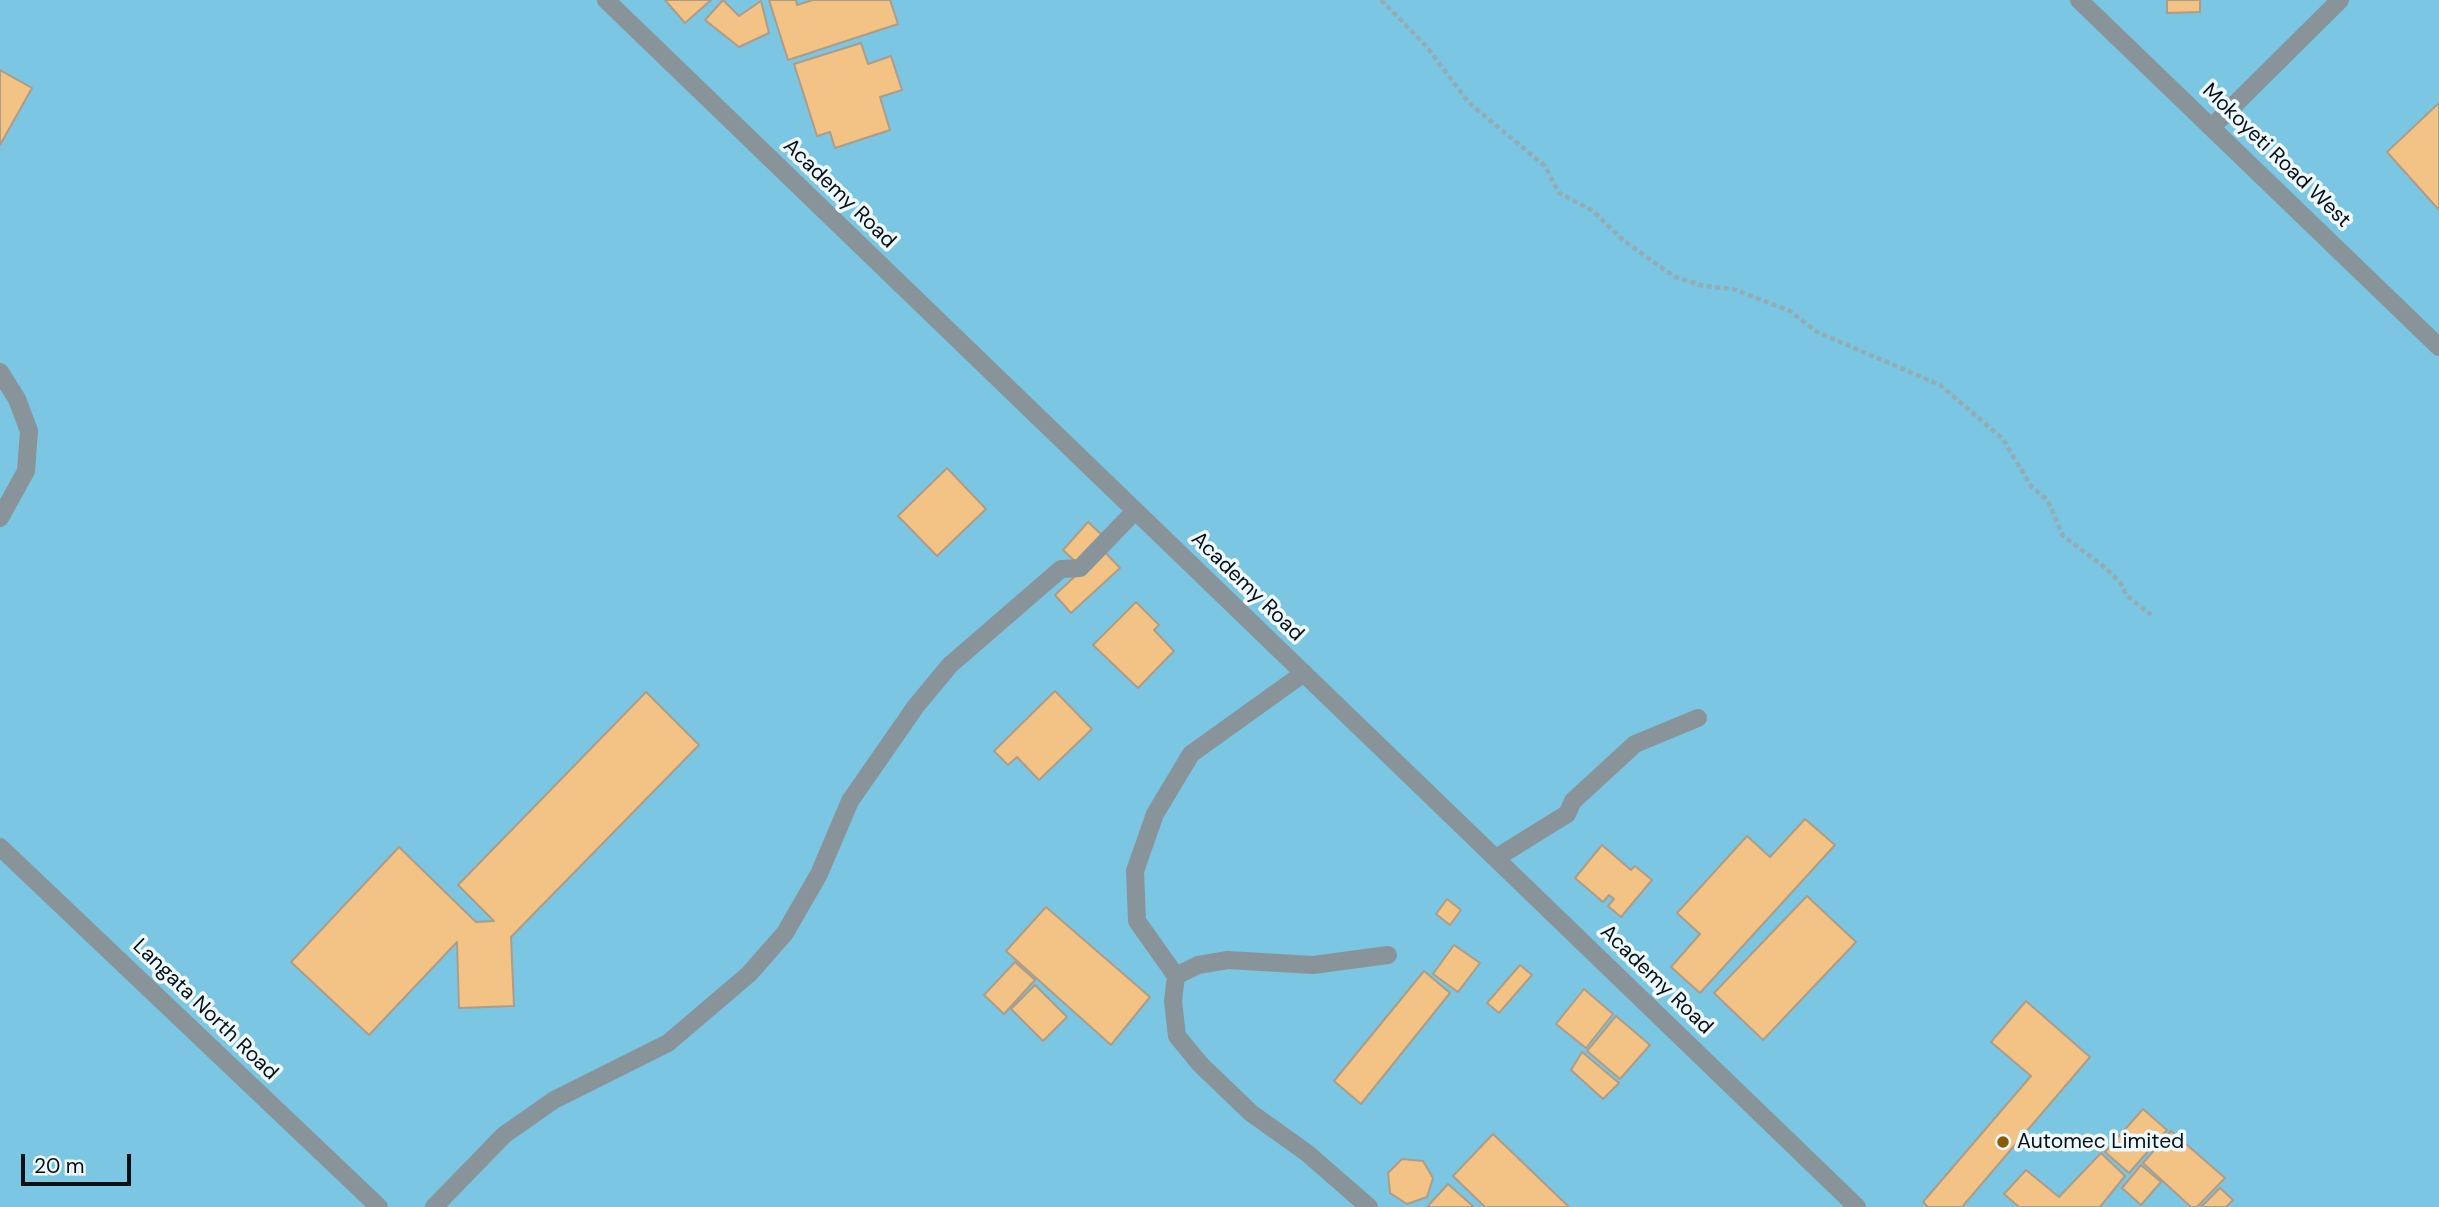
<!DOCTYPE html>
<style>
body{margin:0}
#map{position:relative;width:2439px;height:1207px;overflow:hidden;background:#d2f0fc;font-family:"DM Sans",sans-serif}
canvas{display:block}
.scale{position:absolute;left:21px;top:1154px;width:110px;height:32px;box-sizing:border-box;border:4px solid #071115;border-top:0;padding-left:9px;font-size:21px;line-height:24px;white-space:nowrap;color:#071115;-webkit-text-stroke:5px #eefaff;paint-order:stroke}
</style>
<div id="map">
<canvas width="2439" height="1207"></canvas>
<div class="scale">20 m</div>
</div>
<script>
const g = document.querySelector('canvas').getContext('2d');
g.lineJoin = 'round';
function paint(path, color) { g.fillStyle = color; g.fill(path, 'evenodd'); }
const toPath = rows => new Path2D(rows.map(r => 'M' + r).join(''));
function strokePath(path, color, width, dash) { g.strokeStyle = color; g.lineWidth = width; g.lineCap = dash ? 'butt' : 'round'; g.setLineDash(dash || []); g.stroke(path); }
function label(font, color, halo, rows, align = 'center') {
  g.font = font + ' "DM Sans",sans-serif'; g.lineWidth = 7; g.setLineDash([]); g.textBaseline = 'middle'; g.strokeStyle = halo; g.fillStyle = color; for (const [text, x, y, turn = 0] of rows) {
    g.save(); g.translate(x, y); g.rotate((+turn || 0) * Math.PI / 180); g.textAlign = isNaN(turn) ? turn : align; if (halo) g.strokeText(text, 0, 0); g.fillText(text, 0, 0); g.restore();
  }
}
paint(toPath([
 [0,0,2439,0,2439,1207,0,1207]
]), '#7bc6e2');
const building = toPath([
 [665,0,711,0,685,23,665,0],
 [723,0,739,16,761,1,769,33,739,47,705,20,723,0],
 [769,0,796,0,797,5,813,0,890,0,898,24,788,60,769,0],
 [2167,0,2200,0,2200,12,2167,13,2167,0],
 [861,43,868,64,891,56,902,90,880,97,890,130,835,148,830,132,817,136,794,64,861,43],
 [0,70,32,88,0,145,0,70],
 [2439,103,2439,210,2387,152,2439,103],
 [947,468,986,509,937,556,898,516,947,468],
 [1088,522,1104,537,1079,565,1063,550,1088,522],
 [1103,550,1120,568,1071,613,1055,595,1103,550],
 [1136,602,1159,625,1154,630,1174,651,1138,688,1093,645,1136,602],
 [1055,691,1092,729,1039,780,1017,757,1008,765,994,751,1055,691],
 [646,692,699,745,511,937,514,1006,459,1008,457,942,369,1035,291,962,399,847,476,922,494,921,458,885,646,692],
 [1805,819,1835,845,1700,993,1671,967,1700,934,1677,913,1747,836,1770,857,1805,819],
 [1602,845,1631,870,1635,866,1652,880,1621,917,1608,906,1614,899,1609,895,1603,902,1575,878,1602,845],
 [1807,896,1856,942,1763,1040,1714,993,1807,896],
 [1447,899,1461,910,1450,925,1436,914,1447,899],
 [1046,907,1150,997,1111,1045,1006,951,1046,907],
 [1454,945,1480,963,1458,992,1433,974,1454,945],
 [1015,962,1035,980,1004,1014,984,995,1015,962],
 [1520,965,1532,975,1499,1013,1487,1003,1520,965],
 [1424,971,1450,993,1361,1104,1334,1081,1424,971],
 [1035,985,1067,1017,1043,1041,1011,1009,1035,985],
 [1584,989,1613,1014,1586,1048,1556,1024,1584,989],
 [2026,1001,2090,1057,1962,1207,1928,1207,1923,1202,2031,1076,1991,1042,2026,1001],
 [1616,1016,1650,1045,1620,1079,1587,1051,1616,1016],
 [1582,1052,1619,1083,1603,1099,1571,1070,1582,1052],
 [2143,1109,2167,1130,2129,1173,2105,1152,2143,1109],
 [2171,1131,2225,1178,2197,1207,2191,1207,2143,1163,2171,1131],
 [1493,1134,1569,1207,1485,1207,1453,1176,1493,1134],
 [2101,1153,2125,1176,2100,1207,2019,1207,2004,1194,2026,1170,2059,1197,2101,1153],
 [1402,1159,1423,1161,1433,1178,1427,1197,1407,1204,1390,1193,1388,1173,1402,1159],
 [2141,1165,2161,1182,2141,1205,2122,1188,2141,1165],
 [1448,1184,1474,1207,1427,1207,1448,1184],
 [2220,1188,2233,1200,2226,1207,2201,1207,2220,1188]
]);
paint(building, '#f2c385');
strokePath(building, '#ad9c87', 2);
strokePath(toPath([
 [1381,0,1427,47,1469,103,1545,166,1559,193,1593,211,1624,241,1675,277,1704,286,1733,289,1790,311,1817,332,1940,385,2003,439,2031,486,2048,501,2063,536,2102,565,2120,582,2126,595,2151,615]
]), '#94acb5', 4.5, [5, 3.5]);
strokePath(toPath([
 [606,0,1857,1207],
 [2079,0,2439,347],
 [2213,126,2340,0],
 [0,372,17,399,29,431,26,471,0,518],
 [1304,673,1191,754,1155,814,1135,871,1137,921,1176,976,1198,965,1228,960,1313,965,1388,955],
 [0,847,379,1207],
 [1496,858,1567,814,1573,801,1635,744,1698,718],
 [1176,976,1173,1001,1177,1036,1200,1064,1251,1113,1307,1153,1369,1207],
 [434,1207,504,1135,554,1100,668,1043,749,974,785,933,819,874,850,801,916,706,950,665,1061,569,1080,568,1135,511]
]), '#889499', 18);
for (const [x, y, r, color] of [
 [2003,1142,7,"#8a5a00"]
]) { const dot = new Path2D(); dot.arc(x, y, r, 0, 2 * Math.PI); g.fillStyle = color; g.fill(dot); strokePath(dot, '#eefaff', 2.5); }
label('21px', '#071115', '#eefaff', [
 ["Mokoyeti Road West",2276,156,44],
 ["Academy Road",839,194,44],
 ["Academy Road",1247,587,44],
 ["Academy Road",1656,980,44],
 ["Langata North Road",205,1010,44]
]);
label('21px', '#071115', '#eefaff', [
 ["Automec Limited",2017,1142]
], 'left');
</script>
